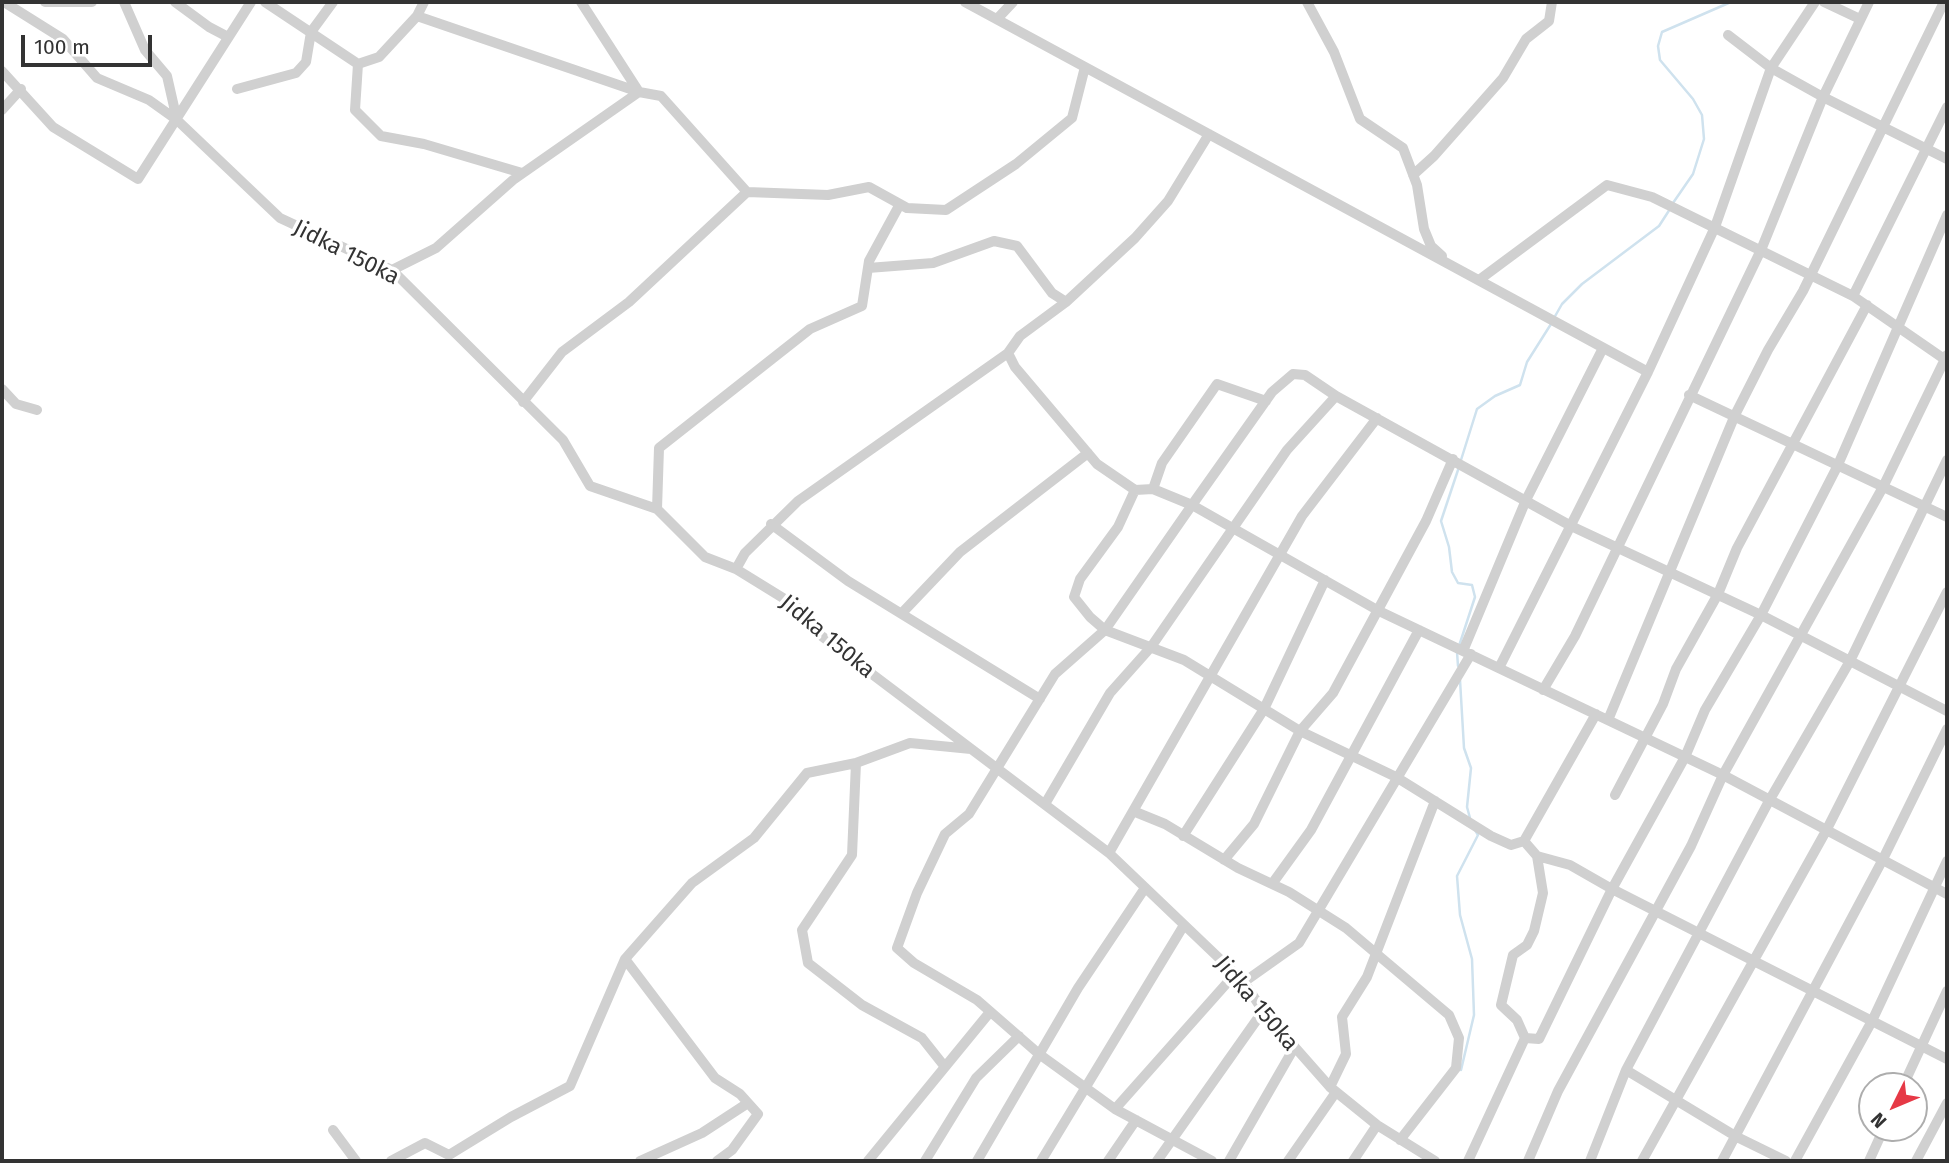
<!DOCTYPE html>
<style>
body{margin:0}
#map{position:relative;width:1949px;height:1163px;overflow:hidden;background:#fff;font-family:"Fira Sans",sans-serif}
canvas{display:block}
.frame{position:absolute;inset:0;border:4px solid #333;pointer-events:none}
.north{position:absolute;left:1858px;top:1072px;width:70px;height:70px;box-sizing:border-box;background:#fff;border:2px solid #adadad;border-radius:50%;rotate:227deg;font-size:19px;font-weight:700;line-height:28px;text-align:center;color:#333}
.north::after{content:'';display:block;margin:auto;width:24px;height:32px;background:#e63946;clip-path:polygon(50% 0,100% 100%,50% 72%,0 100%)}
.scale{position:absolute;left:21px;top:35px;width:131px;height:32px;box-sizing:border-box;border:4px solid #333;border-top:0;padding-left:9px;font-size:21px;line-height:24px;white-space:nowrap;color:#333;-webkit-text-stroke:5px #fff;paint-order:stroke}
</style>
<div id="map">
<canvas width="1949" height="1163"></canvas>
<div class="frame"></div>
<div class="north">N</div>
<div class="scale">100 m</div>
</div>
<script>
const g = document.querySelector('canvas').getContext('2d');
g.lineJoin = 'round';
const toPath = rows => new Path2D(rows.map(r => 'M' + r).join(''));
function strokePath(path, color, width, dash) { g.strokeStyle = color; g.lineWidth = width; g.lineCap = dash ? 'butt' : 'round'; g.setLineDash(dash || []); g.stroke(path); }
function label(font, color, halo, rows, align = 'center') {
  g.font = font + ' "Fira Sans",sans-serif'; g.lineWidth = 7; g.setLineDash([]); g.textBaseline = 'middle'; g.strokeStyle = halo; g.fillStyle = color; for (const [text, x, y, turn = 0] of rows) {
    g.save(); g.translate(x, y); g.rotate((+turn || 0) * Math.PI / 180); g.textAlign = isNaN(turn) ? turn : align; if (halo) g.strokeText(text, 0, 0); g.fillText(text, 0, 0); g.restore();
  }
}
strokePath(toPath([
 [1673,203,1693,174,1704,139,1702,115,1693,99,1660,60,1658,46,1662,32,1731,2],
 [1554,318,1562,304,1582,284,1659,226,1670,209],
 [1461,460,1477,409,1495,396,1520,385,1527,362,1551,324],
 [1459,467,1441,521,1449,547,1452,572,1458,583,1472,585,1475,597,1459,646],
 [1457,652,1458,666],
 [1460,680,1464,748,1471,768,1467,807,1470,818],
 [1461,1070,1474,1015,1472,959,1460,915,1457,876,1478,835,1475,830]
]), '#cfe2ee', 2.5);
strokePath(toPath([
 [4,2,63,39,97,78,149,100,177,120,280,218,392,270,563,440,590,486,657,509,705,557,736,569,796,606,815,631,1109,853,1244,982,1263,1011,1330,1087,1377,1125,1435,1161],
 [45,2,92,2],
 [124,2,145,50,167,76,177,120],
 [175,2,209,27,228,37],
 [265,2,358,64,379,57,417,16,424,2],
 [581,2,639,92],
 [965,2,1648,372],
 [1307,2,1334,52,1360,119,1403,148,1417,185,1424,229,1431,246,1442,256],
 [1824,2,1860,19],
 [417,16,639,92],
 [997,19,1013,2],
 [1728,35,1771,68,1823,97,1947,159],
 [358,64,355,110,381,136,424,144,522,173],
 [2,71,53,127,138,179,251,2],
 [237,89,296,73,306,62,311,32,333,2],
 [2,110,21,89],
 [1413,175,1434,156,1503,78,1526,39,1549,21,1552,2],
 [1947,215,1837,467,1761,615,1705,710,1685,757,1612,889,1947,1059],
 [868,268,933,263,994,241,1017,246,1052,293,1066,302],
 [392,270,436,248,513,180,639,92,661,96,747,192],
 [1479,280,1607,185,1652,197,1853,296,1947,361],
 [1853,296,1947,107],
 [1008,353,1015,367,1097,464,1135,490],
 [2,389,16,404,37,410],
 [1689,395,1947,517],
 [523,402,562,352,629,302,747,192,828,195,869,187,907,208,946,210,1016,164,1072,118,1085,67],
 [1153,489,1162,463,1217,384,1266,401],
 [657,509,659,448,810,329,862,306,869,261,900,204],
 [771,524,848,581,1040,699],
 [736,569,745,553,798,501,1008,353,1020,336,1066,302,1135,238,1168,201,1209,134],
 [902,613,960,552,1088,453],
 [1463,651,1526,500,1603,348],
 [1499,668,1648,372,1715,227,1771,68,1815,2],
 [1543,690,1575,636,1761,250,1823,97,1869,2],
 [1947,711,1761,615,1571,526,1336,396,1305,375,1293,374,1272,392,1192,505,1379,611,1723,775,1947,894],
 [1608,720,1735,415,1768,350,1803,291,1944,2],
 [856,763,852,855,802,930,808,963,862,1005,922,1038,945,1067],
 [1615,795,1663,704,1676,669,1718,594,1737,548,1867,305],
 [1045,804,1110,693,1151,647,1287,450,1336,396],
 [1133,811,1165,824,1238,868,1289,892,1346,928,1449,1015,1459,1038,1456,1068,1400,1140],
 [1183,836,1264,709,1325,580],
 [1109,853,1302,516,1377,418],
 [1224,860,1254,824,1300,731,1333,693,1426,521,1453,459],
 [1272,884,1311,830,1419,630],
 [625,959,715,1078,740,1094,758,1114,732,1150,717,1161],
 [1244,982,1299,943,1471,654],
 [1525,1038,1517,1020,1501,1005,1513,955,1527,945,1534,931,1543,893,1537,856],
 [1626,1070,1737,1137,1786,1161],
 [1903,1086,1947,991],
 [1330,1087,1346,1054,1342,1017,1367,977,1435,801],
 [1115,1109,1235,974],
 [333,1130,356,1161],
 [391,1161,425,1143,449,1155,511,1117,570,1086,625,959,692,883,754,838,807,773,856,763,910,743,971,749],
 [640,1161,702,1133,748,1103],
 [868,1161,990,1012],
 [925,1161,976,1078,1019,1036],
 [977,1161,1078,988,1145,888],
 [1041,1161,1184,925],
 [1108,1161,1136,1120],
 [1157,1161,1263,1011],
 [1212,1161,1115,1109,1039,1054,977,1000,914,963,897,948,917,893,945,834,969,814,1055,674,1105,630,1192,505,1153,489,1135,490,1118,527,1080,579,1074,597,1090,617,1105,630,1184,660,1300,731,1396,777,1491,836,1511,845,1524,841,1596,714],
 [1229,1161,1294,1048],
 [1288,1161,1336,1092],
 [1353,1161,1377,1125],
 [1468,1161,1525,1038,1539,1039,1612,889,1570,865,1537,856,1524,841],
 [1528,1161,1558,1091,1691,846,1723,775,1883,487,1947,355],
 [1590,1161,1626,1070,1769,801,1850,661,1947,460],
 [1642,1161,1826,831,1947,592],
 [1722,1161,1882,861,1947,729],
 [1795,1161,1872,1021,1947,861],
 [1869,1161,1884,1128],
 [1916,1161,1947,1103]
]), '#d0d0d0', 10);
label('23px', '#333', '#fff', [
 ["Jidka 150ka",346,253,27],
 ["Jidka 150ka",827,637,40],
 ["Jidka 150ka",1256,1004,50]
]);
</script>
